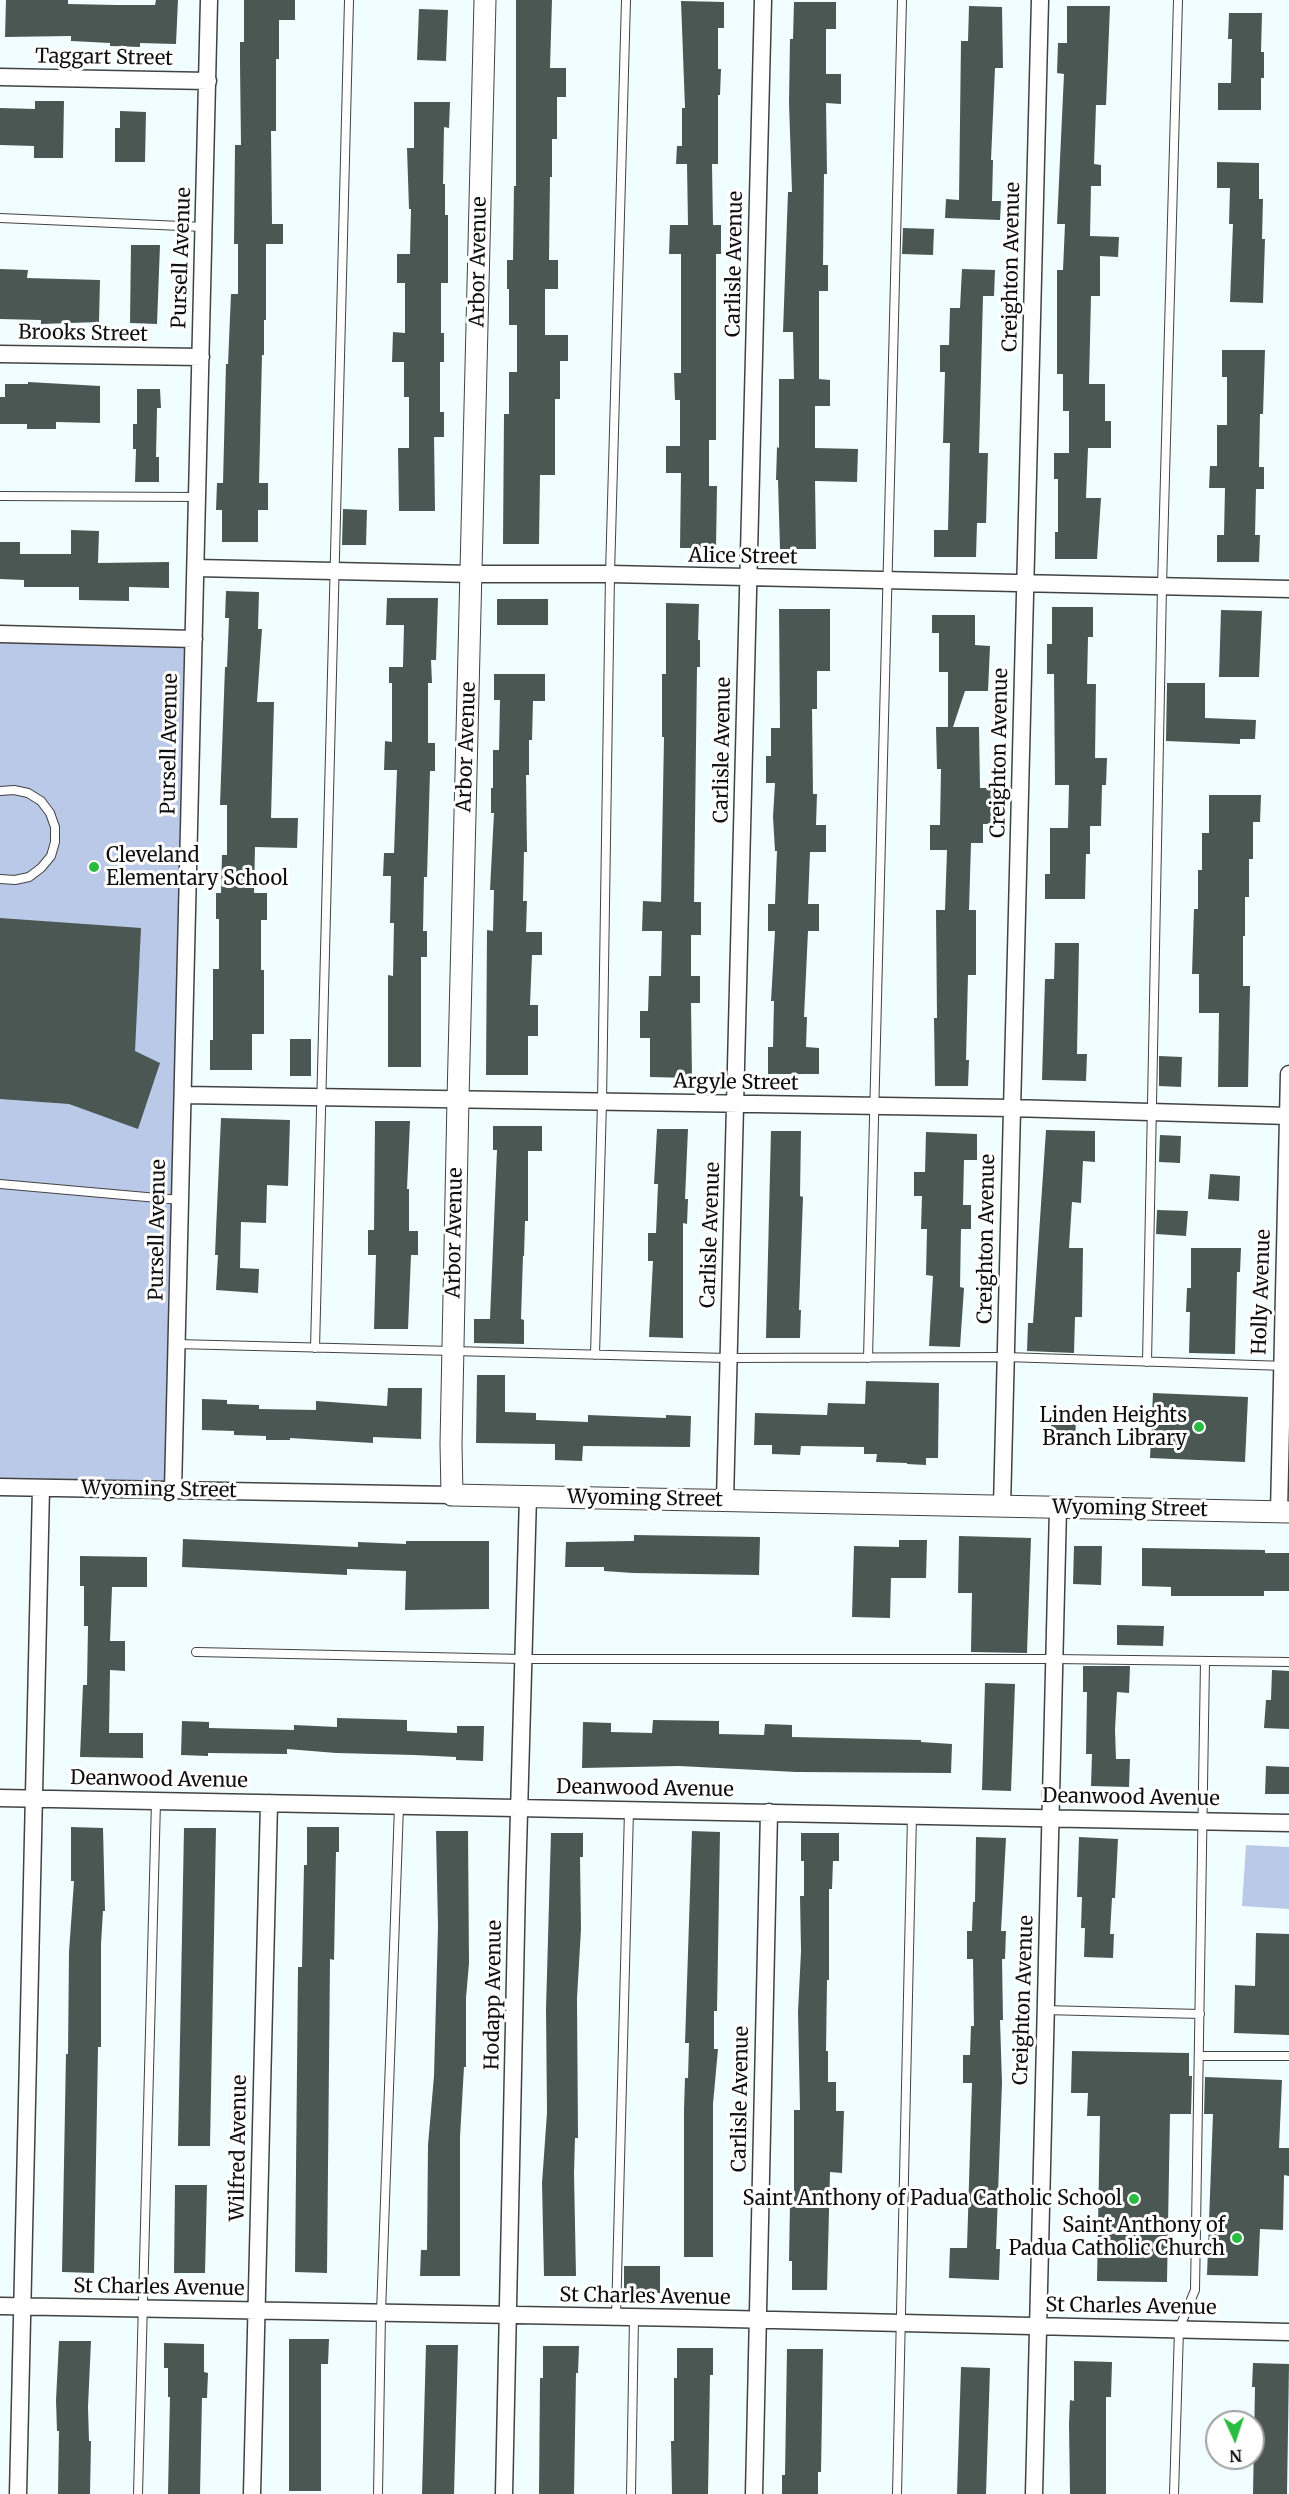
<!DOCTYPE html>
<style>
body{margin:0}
#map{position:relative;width:1289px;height:2494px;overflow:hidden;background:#f1feff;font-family:Merriweather,serif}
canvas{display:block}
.north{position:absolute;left:1205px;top:2410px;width:60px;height:60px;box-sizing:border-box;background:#fff;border:2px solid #9f9f9f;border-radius:50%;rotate:177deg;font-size:16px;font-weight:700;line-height:24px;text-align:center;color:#0f0f0f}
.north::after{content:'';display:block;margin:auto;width:21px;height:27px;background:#2abb41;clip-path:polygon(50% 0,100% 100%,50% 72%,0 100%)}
</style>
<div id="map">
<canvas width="1289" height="2494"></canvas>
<div class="north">N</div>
</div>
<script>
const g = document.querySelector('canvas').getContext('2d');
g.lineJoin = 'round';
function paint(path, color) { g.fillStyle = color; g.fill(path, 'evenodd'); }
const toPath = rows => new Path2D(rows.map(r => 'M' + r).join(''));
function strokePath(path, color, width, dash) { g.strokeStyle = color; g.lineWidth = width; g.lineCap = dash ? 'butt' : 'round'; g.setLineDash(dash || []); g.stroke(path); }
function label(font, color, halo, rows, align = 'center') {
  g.font = font + ' Merriweather,serif'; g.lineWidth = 6; g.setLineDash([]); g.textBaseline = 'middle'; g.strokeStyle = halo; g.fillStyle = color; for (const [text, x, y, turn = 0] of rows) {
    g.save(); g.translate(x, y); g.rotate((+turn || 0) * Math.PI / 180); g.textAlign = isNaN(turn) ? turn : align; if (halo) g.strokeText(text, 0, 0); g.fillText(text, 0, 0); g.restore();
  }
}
paint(toPath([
 [0,634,194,639,173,1490,0,1487],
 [1246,1845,1289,1847,1289,1909,1242,1906]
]), '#bbc9e8');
paint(toPath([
 [6,0,68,0,68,4,116,5,155,5,156,0,178,0,176,44,140,43,140,47,110,46,110,43,71,41,71,36,5,37],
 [244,0,295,0,295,20,279,20,279,59,276,59,276,131,271,131,272,224,283,224,283,244,266,244,266,320,264,320,264,355,262,355,259,483,268,483,268,510,258,510,258,542,222,542,222,510,216,510,217,483,223,483,226,364,228,364,231,294,238,294,238,244,234,244,235,145,241,145,240,64,240,42,244,42],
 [516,0,552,0,550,68,566,68,566,97,557,97,557,139,552,139,552,177,550,177,549,260,558,260,558,289,545,289,545,335,568,335,568,361,560,361,560,399,555,399,555,475,540,475,539,544,503,544,504,414,509,414,509,372,517,372,517,325,509,325,509,289,507,289,507,260,513,260,514,186,516,186],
 [681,1,724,2,724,28,718,28,718,69,721,69,720,95,718,95,718,164,712,164,713,225,721,225,721,254,716,254,716,440,709,440,709,486,717,486,716,548,680,548,681,473,666,473,666,446,680,446,680,400,675,400,674,373,681,373,681,254,669,254,670,225,688,225,687,164,676,164,677,146,682,146,682,108,685,108],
 [794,2,836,2,836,29,826,29,826,74,841,74,841,104,826,103,827,174,824,174,823,265,828,265,828,291,819,291,819,379,830,380,830,406,815,406,815,448,858,449,857,482,815,481,816,549,780,549,778,480,776,480,777,447,779,448,779,379,794,379,793,332,783,332,788,192,792,192,789,103,790,39,793,39],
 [969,6,1002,7,1003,68,995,68,991,160,993,160,992,201,1001,201,1000,220,945,218,946,199,959,200,961,41,968,41],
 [1067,6,1110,6,1106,105,1096,105,1094,164,1101,165,1101,186,1091,186,1090,236,1119,237,1118,257,1100,256,1100,296,1091,296,1089,384,1105,384,1105,421,1111,421,1111,448,1088,448,1086,498,1101,498,1097,559,1055,559,1055,532,1058,532,1058,479,1054,479,1054,453,1069,453,1069,411,1063,411,1063,374,1057,374,1057,270,1063,270,1065,224,1057,224,1064,74,1057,73,1058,43,1067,43],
 [419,9,448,10,446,61,417,60],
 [1229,13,1262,13,1261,52,1264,52,1264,78,1261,78,1261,110,1218,110,1218,83,1231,83,1232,39,1228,39],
 [35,101,64,101,63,158,34,158,34,146,0,145,0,108,35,109],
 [414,102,450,102,449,128,444,127,443,184,445,184,445,215,448,215,448,283,441,283,441,333,444,333,444,362,440,362,440,412,444,412,444,437,434,437,435,511,399,511,398,448,409,448,409,397,404,397,404,362,392,362,393,332,405,333,405,283,397,283,397,254,410,254,411,209,409,209,407,148,414,148],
 [120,111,146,112,145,162,115,162,115,128,120,128],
 [1217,162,1259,163,1259,199,1263,199,1262,239,1265,239,1263,303,1230,302,1233,224,1229,224,1230,188,1217,188],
 [903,228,934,229,933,255,902,254],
 [131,245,160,245,157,324,130,323],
 [0,269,28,270,27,278,100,280,99,322,41,324,41,320,0,319],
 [962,269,995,270,994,296,983,296,979,453,988,453,986,523,977,523,976,557,934,557,934,530,948,530,950,443,943,443,945,372,940,372,940,345,949,345,950,308,960,308],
 [1222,350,1265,350,1263,414,1260,414,1259,467,1264,467,1264,489,1256,489,1255,535,1260,535,1259,562,1217,562,1217,535,1224,535,1225,488,1209,488,1210,466,1217,466,1217,425,1227,425,1227,377,1222,377],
 [28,382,100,386,100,423,56,422,56,429,27,429,27,424,0,424,0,397,5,397,5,384,28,384],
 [137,389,160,389,161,408,157,408,156,457,159,457,159,482,135,482,136,449,133,449,133,424,137,424],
 [343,509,367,510,366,545,342,545],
 [71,530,99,531,98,563,169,562,169,588,129,587,129,601,79,600,79,587,24,587,24,580,0,579,0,542,20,542,20,554,71,554],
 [226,591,259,592,258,629,262,629,257,702,274,702,271,818,298,818,297,848,255,847,254,893,267,893,267,920,261,920,261,970,264,970,264,1034,252,1034,252,1070,210,1070,210,1040,213,1040,213,969,219,969,219,919,216,919,216,893,221,893,222,855,227,855,227,805,220,805,225,667,227,667,229,618,225,618],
 [387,598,438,598,436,660,431,660,432,683,428,683,428,743,435,743,435,771,430,771,427,877,424,877,423,931,427,931,427,957,421,957,421,1067,388,1067,388,975,393,976,394,923,390,923,391,876,383,876,384,853,394,853,397,770,384,770,385,741,392,742,392,683,389,683,389,667,403,667,404,625,386,625],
 [497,599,548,599,548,625,497,625],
 [666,603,699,604,698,640,700,640,700,667,697,667,694,902,701,902,701,935,691,935,691,976,700,976,700,1003,691,1003,692,1078,650,1077,650,1038,640,1038,640,1011,648,1011,649,976,661,976,662,931,642,931,643,901,661,902,664,737,662,737,662,674,666,674],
 [1052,607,1093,607,1093,637,1088,637,1087,684,1096,684,1095,758,1107,758,1106,785,1102,785,1101,826,1090,826,1090,854,1086,854,1085,899,1045,899,1045,874,1050,874,1050,828,1068,828,1069,785,1055,785,1054,674,1047,674,1047,644,1052,644],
 [779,609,830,609,830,671,817,671,817,709,812,709,813,794,817,794,816,825,826,825,826,852,810,852,808,904,819,904,819,931,808,931,804,1017,807,1017,806,1047,819,1048,819,1074,768,1074,768,1047,773,1047,774,1001,771,1001,775,931,768,931,768,904,775,904,777,851,775,851,773,817,775,783,766,783,766,756,771,756,771,728,780,728],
 [1221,610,1262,611,1259,677,1219,677],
 [932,615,975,615,975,645,990,646,988,691,965,691,953,727,979,727,980,788,995,788,995,824,983,824,983,843,971,843,969,910,976,910,976,975,968,975,966,1060,969,1060,968,1086,935,1086,934,1018,937,1018,936,910,945,910,947,850,930,850,930,825,940,825,941,769,937,769,936,727,948,727,948,672,939,672,939,633,932,633],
 [494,674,545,674,545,701,533,701,532,740,529,740,529,775,526,775,527,852,524,852,523,901,527,901,526,932,542,932,542,955,532,955,530,1005,538,1005,538,1036,528,1036,528,1075,486,1075,487,930,493,931,494,890,490,890,494,813,491,813,491,788,493,788,493,750,499,750,500,700,494,700],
 [1167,683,1205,683,1205,718,1256,720,1255,739,1240,739,1240,744,1166,741],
 [1209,795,1261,795,1260,822,1253,822,1253,859,1249,859,1249,897,1245,897,1245,936,1243,936,1243,986,1250,986,1248,1087,1218,1087,1219,1013,1199,1013,1199,974,1192,974,1194,909,1198,909,1198,870,1202,870,1202,833,1209,833],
 [0,918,141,928,135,1051,160,1063,138,1129,69,1104,0,1099],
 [1055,943,1079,943,1077,1054,1087,1054,1086,1081,1042,1080,1045,979,1054,979],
 [290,1039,311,1039,311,1076,290,1076],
 [1159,1056,1182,1057,1181,1087,1159,1086],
 [221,1118,290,1120,288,1186,267,1185,266,1223,241,1222,240,1268,259,1269,258,1293,216,1290,218,1255,215,1255,216,1230],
 [375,1121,410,1121,407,1189,409,1189,409,1231,418,1231,418,1255,411,1255,408,1329,374,1329,376,1255,368,1255,368,1230,374,1230],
 [493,1126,542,1126,542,1151,528,1151,528,1221,525,1221,524,1256,523,1256,521,1319,524,1320,524,1344,474,1343,474,1319,490,1319,497,1150,493,1150],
 [657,1129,688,1129,685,1199,688,1199,687,1224,683,1223,683,1338,649,1337,653,1261,648,1261,648,1233,656,1233,658,1184,654,1184],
 [1046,1130,1095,1131,1095,1162,1083,1161,1081,1203,1072,1202,1069,1248,1083,1248,1082,1317,1075,1317,1074,1353,1027,1351,1028,1323,1033,1323],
 [771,1131,801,1131,800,1196,803,1197,799,1310,801,1310,800,1338,766,1338],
 [926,1132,977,1134,977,1160,964,1160,963,1205,971,1205,971,1229,961,1229,960,1287,964,1288,960,1347,929,1346,933,1276,926,1275,927,1229,921,1229,922,1196,914,1196,914,1172,925,1172],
 [1160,1135,1181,1136,1180,1163,1159,1162],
 [1210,1174,1240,1176,1239,1201,1208,1199],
 [1157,1210,1188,1211,1186,1236,1156,1234],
 [1191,1248,1241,1248,1240,1272,1237,1272,1235,1354,1189,1353,1190,1312,1186,1312,1187,1288,1191,1288],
 [477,1375,505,1375,505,1412,536,1413,536,1420,588,1422,588,1415,666,1418,666,1415,691,1416,690,1447,583,1446,582,1461,555,1460,555,1444,476,1443],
 [866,1381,939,1383,938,1458,926,1458,926,1465,907,1464,907,1463,876,1462,877,1454,864,1454,864,1447,801,1446,800,1455,772,1454,772,1445,754,1445,755,1413,827,1415,828,1403,865,1404],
 [388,1388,422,1388,421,1439,373,1437,373,1443,290,1438,290,1440,266,1440,266,1436,234,1435,234,1431,202,1430,202,1399,227,1400,227,1404,259,1405,259,1409,316,1410,316,1401,387,1406],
 [1153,1393,1248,1397,1245,1462,1150,1458],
 [1051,1415,1076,1416,1075,1447,1051,1446],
 [634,1535,760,1537,759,1575,633,1573,604,1571,604,1567,565,1567,566,1542,634,1541],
 [959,1536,1031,1538,1027,1653,971,1652,972,1593,958,1593],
 [183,1539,358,1547,358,1542,406,1544,406,1541,489,1541,489,1609,405,1610,406,1571,347,1569,347,1575,182,1567],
 [899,1540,927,1540,926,1578,891,1578,890,1618,852,1617,854,1546,899,1547],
 [1074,1546,1102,1546,1101,1585,1073,1584],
 [1142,1548,1265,1550,1265,1553,1289,1553,1289,1591,1264,1591,1264,1596,1171,1596,1171,1587,1142,1586],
 [80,1556,147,1557,147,1587,112,1587,110,1641,125,1641,125,1671,110,1670,109,1733,143,1733,143,1758,80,1757,83,1685,87,1685,88,1626,84,1626,84,1586,80,1586],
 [1117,1625,1164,1626,1163,1646,1117,1645],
 [1083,1666,1130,1666,1129,1693,1117,1692,1115,1730,1116,1759,1130,1759,1129,1787,1091,1786,1092,1754,1086,1754,1087,1692,1083,1692],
 [1272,1670,1289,1671,1289,1729,1264,1728,1266,1700,1271,1700],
 [985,1683,1015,1684,1011,1791,982,1790],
 [337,1718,407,1720,407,1731,457,1733,457,1726,484,1726,483,1761,456,1760,456,1757,414,1755,336,1753,287,1749,287,1754,208,1753,208,1756,181,1755,182,1721,209,1722,209,1728,294,1730,294,1725,337,1727],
 [653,1720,719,1721,719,1734,764,1735,765,1724,792,1725,792,1737,921,1740,921,1742,952,1744,951,1773,796,1772,679,1766,582,1768,583,1722,611,1723,611,1732,652,1733],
 [1266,1766,1289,1767,1289,1794,1265,1794],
 [71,1827,103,1828,105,1911,103,1911,101,1944,101,2047,98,2047,94,2273,62,2272,66,2054,68,2054,69,1952,74,1881,71,1881],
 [307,1827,339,1827,339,1852,336,1852,334,1960,330,1959,327,2273,295,2272,298,1967,302,1967,304,1865,307,1865],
 [184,1828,216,1828,210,2146,178,2146],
 [436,1831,468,1831,469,1963,466,1998,466,2067,464,2067,460,2137,460,2276,420,2276,421,2250,427,2250,428,2145,434,2076,438,1927],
 [692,1831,720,1832,717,2011,714,2011,714,2049,718,2049,713,2104,713,2257,684,2257,684,2109,685,2078,688,2078,689,2043,685,2043],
 [551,1833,583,1833,583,1857,580,1857,581,1929,577,1998,578,2138,575,2138,574,2173,576,2276,544,2276,542,2183,547,2113,546,2009],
 [801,1833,839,1833,839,1861,833,1861,832,1889,829,1889,829,1980,827,1980,826,2051,828,2051,828,2082,836,2082,836,2111,844,2111,842,2173,830,2172,827,2290,792,2290,792,2261,789,2261,790,2204,794,2204,794,2110,800,2110,798,2012,801,1951,800,1896,804,1896,804,1861,801,1861],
 [976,1837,1006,1838,1001,1931,1006,1931,1005,1959,1002,1959,1003,2020,1000,2020,1002,2083,996,2249,1000,2249,999,2280,949,2278,950,2248,967,2248,972,2083,963,2083,963,2055,970,2055,971,2026,974,2026,973,1959,967,1959,967,1931,972,1931,973,1902,975,1902],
 [1079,1837,1118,1839,1115,1898,1112,1898,1110,1934,1114,1934,1113,1958,1084,1957,1085,1928,1081,1928,1082,1897,1077,1897],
 [1256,1933,1289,1934,1289,2035,1234,2033,1235,1985,1255,1986],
 [1072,2051,1189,2053,1189,2076,1192,2076,1191,2114,1170,2114,1167,2282,1097,2281,1100,2116,1087,2116,1088,2093,1071,2093],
 [1205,2077,1282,2080,1279,2148,1289,2148,1289,2176,1284,2175,1283,2230,1260,2229,1258,2276,1207,2275,1213,2114,1204,2114],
 [175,2185,207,2185,205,2273,174,2273],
 [624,2266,660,2266,660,2293,624,2293],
 [289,2339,329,2339,328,2364,321,2364,321,2491,289,2491],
 [59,2341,91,2341,88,2407,89,2441,91,2441,90,2494,58,2494,59,2431,57,2431,56,2400],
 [164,2343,204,2344,204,2372,208,2373,207,2398,202,2398,200,2494,168,2494,170,2397,168,2397,168,2368,164,2368],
 [426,2345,458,2345,454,2494,422,2494],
 [543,2346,579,2346,578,2373,576,2373,574,2494,539,2494,540,2378,543,2378],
 [677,2348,713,2348,713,2375,710,2375,708,2494,672,2494,671,2441,674,2441,674,2378,677,2378],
 [787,2349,823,2349,821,2472,818,2472,818,2494,782,2494,782,2475,785,2475],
 [1074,2361,1112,2362,1111,2397,1106,2397,1106,2494,1070,2494,1069,2424,1070,2400,1074,2401],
 [1253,2363,1289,2364,1287,2494,1253,2494,1255,2387,1252,2387],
 [961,2367,990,2368,986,2494,957,2494]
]), '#4b5752');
const service = toPath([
 [0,218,204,227],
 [0,496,198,497],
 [0,791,14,790,28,793,41,801,50,813,55,827,55,842,51,856,41,868,29,877,15,880,0,879],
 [0,1184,180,1200],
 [176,1344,728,1358,1005,1357,1286,1366],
 [315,1348,349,0],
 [595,1355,602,1102,610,574,626,0],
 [868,1358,902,0],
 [1147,1362,1162,586,1178,0],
 [196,1652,523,1659,1054,1659,1289,1662],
 [1044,2010,1200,2014],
 [1200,2056,1289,2056],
 [616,2317,629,1810],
 [138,2494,156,1801],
 [378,2494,381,2313,399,1806],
 [631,2494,634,2317],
 [897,2494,912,1815],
 [1174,2494,1179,2329,1195,2290,1205,1661]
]);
const minor = toPath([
 [0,77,208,81],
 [0,354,201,357],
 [196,568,472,574,610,574,1289,589],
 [0,634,194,639],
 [183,1095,1011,1108,1289,1116],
 [0,1487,452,1495],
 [173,1490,209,0],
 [725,1500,763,0],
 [1002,1506,1040,0],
 [1279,1512,1289,1074],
 [0,1798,1289,1823],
 [0,2306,688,2318,1289,2332],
 [18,2494,41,1488],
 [252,2494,269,1803],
 [504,2494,517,1883,528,1496],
 [754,2494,769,1812],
 [1034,2494,1058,1508]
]);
const tertiary = toPath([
 [485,0,458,1099,451,1444,452,1495,1289,1512]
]);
strokePath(service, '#424242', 10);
strokePath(minor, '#424242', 19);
strokePath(tertiary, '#424242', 23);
strokePath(service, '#fff', 8);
strokePath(minor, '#fff', 16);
strokePath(tertiary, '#fff', 21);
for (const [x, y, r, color] of [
 [94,867,6,"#2abb41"],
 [1199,1427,6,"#2abb41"],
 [1134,2199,6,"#2abb41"],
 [1237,2238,6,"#2abb41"]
]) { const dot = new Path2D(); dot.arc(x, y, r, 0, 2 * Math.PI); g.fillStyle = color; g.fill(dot); strokePath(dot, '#fff', 2); }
label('20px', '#0f0f0f', '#fff', [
 ["Taggart Street",104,58,1],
 ["Pursell Avenue",182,258,-88],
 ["Arbor Avenue",479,262,-89],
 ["Carlisle Avenue",735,264,-89],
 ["Creighton Avenue",1012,267,-89],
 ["Brooks Street",83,334,1],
 ["Alice Street",743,557,1],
 ["Pursell Avenue",170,744,-89],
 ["Arbor Avenue",467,747,-88],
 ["Carlisle Avenue",723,750,-89],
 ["Creighton Avenue",1000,753,-89],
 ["Argyle Street",736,1083,1],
 ["Pursell Avenue",158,1230,-89],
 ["Arbor Avenue",455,1233,-89],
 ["Carlisle Avenue",711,1235,-88],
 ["Creighton Avenue",987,1239,-89],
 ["Holly Avenue",1262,1292,-88],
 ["Wyoming Street",159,1490,1],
 ["Wyoming Street",645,1499,1],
 ["Wyoming Street",1130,1509,1],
 ["Deanwood Avenue",159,1780,1],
 ["Deanwood Avenue",645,1789,1],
 ["Deanwood Avenue",1131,1798,1],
 ["Hodapp Avenue",494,1995,-89],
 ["Creighton Avenue",1024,2000,-88],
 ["Carlisle Avenue",741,2099,-89],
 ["Wilfred Avenue",239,2148,-89],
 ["St Charles Avenue",159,2288,1],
 ["St Charles Avenue",645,2297,1],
 ["St Charles Avenue",1131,2307,1]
]);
label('20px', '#0f0f0f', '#fff', [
 ["Cleveland",106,856,"left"],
 ["Elementary School",106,879,"left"],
 ["Linden Heights",1187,1416],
 ["Branch Library",1187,1439],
 ["Saint Anthony of Padua Catholic School",1122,2199],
 ["Saint Anthony of",1225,2226],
 ["Padua Catholic Church",1225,2249]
], 'right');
</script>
